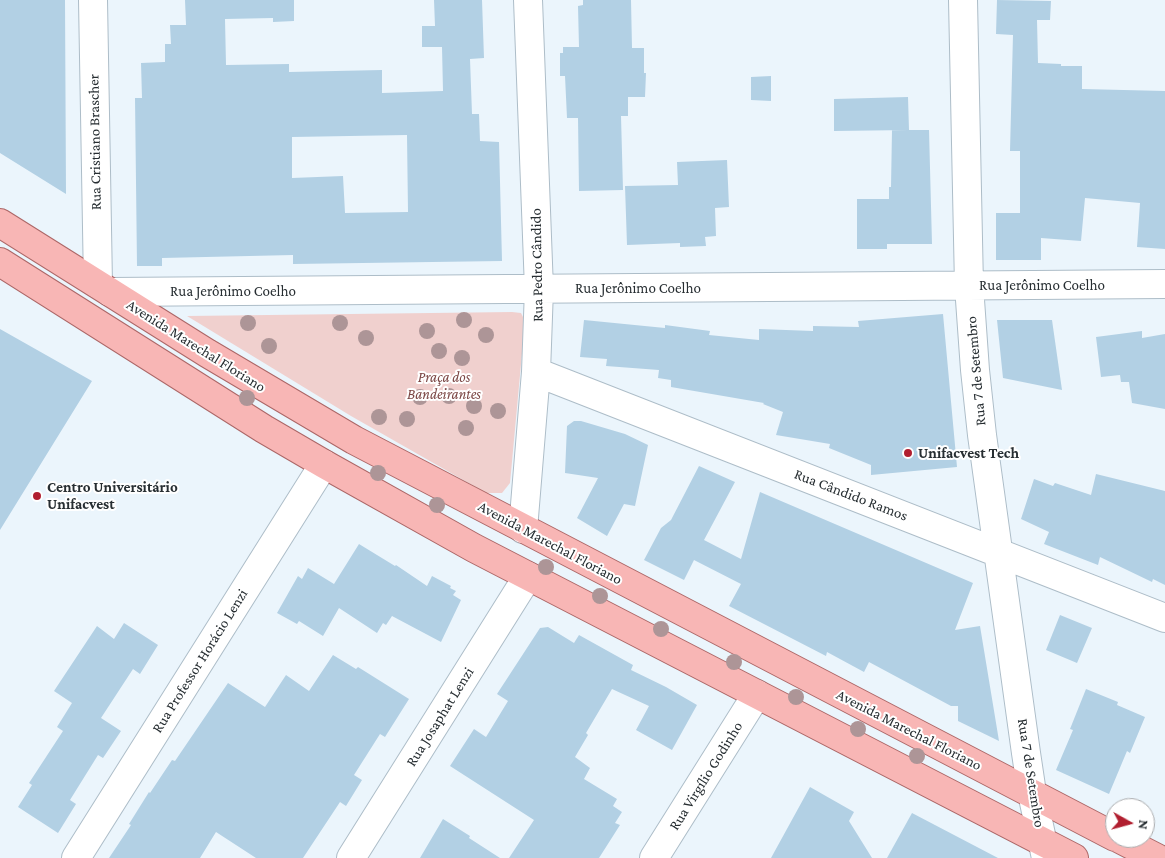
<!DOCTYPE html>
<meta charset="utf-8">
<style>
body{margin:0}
#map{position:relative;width:1165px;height:858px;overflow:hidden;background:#ebf5fc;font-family:"Crimson Pro",serif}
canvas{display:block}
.north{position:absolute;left:1105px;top:798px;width:50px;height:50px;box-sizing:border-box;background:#fff;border:1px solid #a9abad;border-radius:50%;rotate:97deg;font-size:14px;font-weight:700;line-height:20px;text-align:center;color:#272e32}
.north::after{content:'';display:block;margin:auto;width:18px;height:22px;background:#b11f30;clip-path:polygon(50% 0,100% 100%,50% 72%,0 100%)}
</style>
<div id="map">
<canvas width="1165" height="858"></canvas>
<div class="north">N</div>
</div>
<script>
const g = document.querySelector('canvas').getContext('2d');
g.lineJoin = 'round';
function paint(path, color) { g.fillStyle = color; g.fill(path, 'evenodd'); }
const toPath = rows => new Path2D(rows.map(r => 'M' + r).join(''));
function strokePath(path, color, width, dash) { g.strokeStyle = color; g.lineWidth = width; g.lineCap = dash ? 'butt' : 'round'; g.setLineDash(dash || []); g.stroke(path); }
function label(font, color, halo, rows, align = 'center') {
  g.font = font + ' "Crimson Pro",serif'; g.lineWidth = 4; g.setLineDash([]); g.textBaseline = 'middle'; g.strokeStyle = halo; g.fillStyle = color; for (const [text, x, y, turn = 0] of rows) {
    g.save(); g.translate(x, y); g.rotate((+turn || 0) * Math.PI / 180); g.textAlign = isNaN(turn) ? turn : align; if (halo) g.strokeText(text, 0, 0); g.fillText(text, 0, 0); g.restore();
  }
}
paint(toPath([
 [512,312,521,313,525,321,510,483,502,493,486,493,351,416,187,316]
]), '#f0d0ce');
paint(toPath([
 [0,0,65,0,66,194,0,153],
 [185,0,294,0,294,21,273,22,273,18,225,19,226,65,289,64,289,72,382,70,382,93,443,91,442,47,422,47,422,26,435,26,434,0,482,0,484,58,470,59,472,114,479,114,480,141,499,142,502,261,293,264,293,255,162,258,162,266,137,266,135,98,142,98,141,63,165,62,165,44,171,44,170,25,186,25],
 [407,135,408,212,345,213,343,176,292,178,292,137],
 [583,0,631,0,632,48,644,48,644,73,646,73,645,97,628,97,628,116,621,116,623,190,579,191,578,118,567,118,565,76,560,76,560,53,563,53,563,47,579,47,578,6,583,5],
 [997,0,1051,1,1050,20,1037,20,1038,63,1061,64,1061,66,1082,66,1082,89,1165,91,1165,249,1137,247,1140,203,1085,198,1081,241,1041,238,1041,260,996,260,996,213,1020,213,1020,151,1010,151,1013,35,996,34],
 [771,76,771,101,751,100,751,77],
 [908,97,909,130,834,131,834,99],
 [892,130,929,130,932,244,887,244,887,249,857,249,857,199,889,199,889,187,891,187],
 [727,160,729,207,715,208,716,236,705,237,706,246,680,247,680,243,627,245,625,186,678,185,677,162],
 [943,314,957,467,871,475,871,465,829,448,830,444,776,435,783,412,763,404,764,403,671,387,671,380,658,378,659,370,606,366,607,359,580,357,584,320,665,328,665,325,710,331,709,335,759,340,759,329,813,331,813,326,859,327,858,321],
 [997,320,1052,320,1062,390,1003,378],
 [0,329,92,381,0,530],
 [1142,331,1142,338,1165,334,1165,409,1132,403,1129,382,1121,382,1120,375,1101,377,1096,337],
 [574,421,581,421,625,434,648,445,635,506,624,504,607,536,577,518,598,478,565,473,567,426],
 [699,466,735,482,704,540,741,559,760,492,973,583,955,630,980,626,999,741,958,721,958,706,951,706,869,662,864,672,827,652,826,656,729,606,741,584,694,560,684,580,644,560,661,528,671,520],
 [1096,474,1165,491,1165,585,1153,579,1152,582,1100,557,1098,565,1044,544,1049,532,1021,519,1034,479,1053,486,1055,483,1091,495],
 [359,544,395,566,396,565,427,586,432,576,451,586,450,588,456,591,453,595,461,600,441,642,392,616,386,625,383,623,377,633,339,608,323,636,299,621,297,624,277,613,298,576,302,579,308,568,334,584],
 [1060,615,1092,628,1077,663,1046,650],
 [124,623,158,645,140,674,133,669,101,718,121,731,103,758,98,755,70,800,76,804,58,833,18,807,32,785,29,783,63,731,57,727,72,703,54,691,97,626,114,639],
 [548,627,574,643,579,635,633,665,631,670,666,687,697,705,672,750,636,730,649,706,612,689,586,733,588,735,575,757,590,768,584,779,617,799,613,806,622,812,615,823,620,825,599,858,509,858,534,820,450,766,474,729,486,737,508,701,497,694,540,628],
 [333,655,356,669,358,667,409,699,385,737,380,734,354,775,362,780,346,806,340,802,303,858,256,858,216,832,200,858,109,858,131,825,129,824,149,792,150,793,172,760,175,761,228,683,265,707,286,675,309,691],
 [1086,689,1118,702,1117,705,1145,717,1130,753,1127,751,1109,794,1056,770,1073,730,1070,729],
 [810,787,854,812,849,821,872,858,771,858],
 [912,813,998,858,887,858],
 [443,819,470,836,469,838,500,858,420,858]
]), '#b2d0e4');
const minor = toPath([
 [93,0,98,284],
 [963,0,969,286,975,370,982,435,1026,753,1032,793,1046,858],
 [110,292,1165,284],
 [536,372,1165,618],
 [523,529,536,372,539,289,528,0],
 [76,858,324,464],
 [351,858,528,576],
 [654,858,757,694]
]);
const major = toPath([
 [0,223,207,353,354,440,1115,837],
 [0,262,264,429,324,464,474,548,1074,858],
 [1118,838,1157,858]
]);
strokePath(minor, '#adbdc8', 30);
strokePath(major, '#ac6767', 30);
strokePath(minor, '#fff', 28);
strokePath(major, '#f8b6b5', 28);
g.fillStyle = '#ad9597';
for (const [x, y] of [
 [464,320],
 [248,323],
 [340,323],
 [427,331],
 [486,335],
 [366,338],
 [269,346],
 [439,351],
 [462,358],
 [449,396],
 [420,397],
 [247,398],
 [474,406],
 [498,411],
 [379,417],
 [407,419],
 [466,428],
 [378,473],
 [437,505],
 [546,567],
 [600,596],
 [661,629],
 [734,662],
 [796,697],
 [858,729],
 [917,756]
]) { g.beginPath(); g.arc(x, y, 8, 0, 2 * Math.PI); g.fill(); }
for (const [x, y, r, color] of [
 [908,453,5,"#b11f30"],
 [37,496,5,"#b11f30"]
]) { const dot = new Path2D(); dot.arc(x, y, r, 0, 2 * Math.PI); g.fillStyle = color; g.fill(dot); strokePath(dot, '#fff', 2); }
label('15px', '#272e32', '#fff', [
 ["Rua Cristiano Brascher",95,142,-91],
 ["Rua Pedro Cândido",537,265,-91],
 ["Rua Jerônimo Coelho",1042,285],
 ["Rua Jerônimo Coelho",638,288],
 ["Rua Jerônimo Coelho",233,291],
 ["Avenida Marechal Floriano",196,346,32],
 ["Rua 7 de Setembro",976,371,-95],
 ["Rua Cândido Ramos",851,495,21],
 ["Avenida Marechal Floriano",550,543,28],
 ["Rua Professor Horácio Lenzi",200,661,-58],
 ["Rua Josaphat Lenzi",440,717,-58],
 ["Avenida Marechal Floriano",909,730,27],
 ["Rua 7 de Setembro",1031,773,81],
 ["Rua Virgílio Godinho",706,776,-58]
]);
label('italic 15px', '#7b4644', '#fff', [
 ["Praça dos",444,377],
 ["Bandeirantes",444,394]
]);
label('bold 15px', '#272e32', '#fff', [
 ["Unifacvest Tech",918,453],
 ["Centro Universitário",47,487],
 ["Unifacvest",47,504]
], 'left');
</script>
